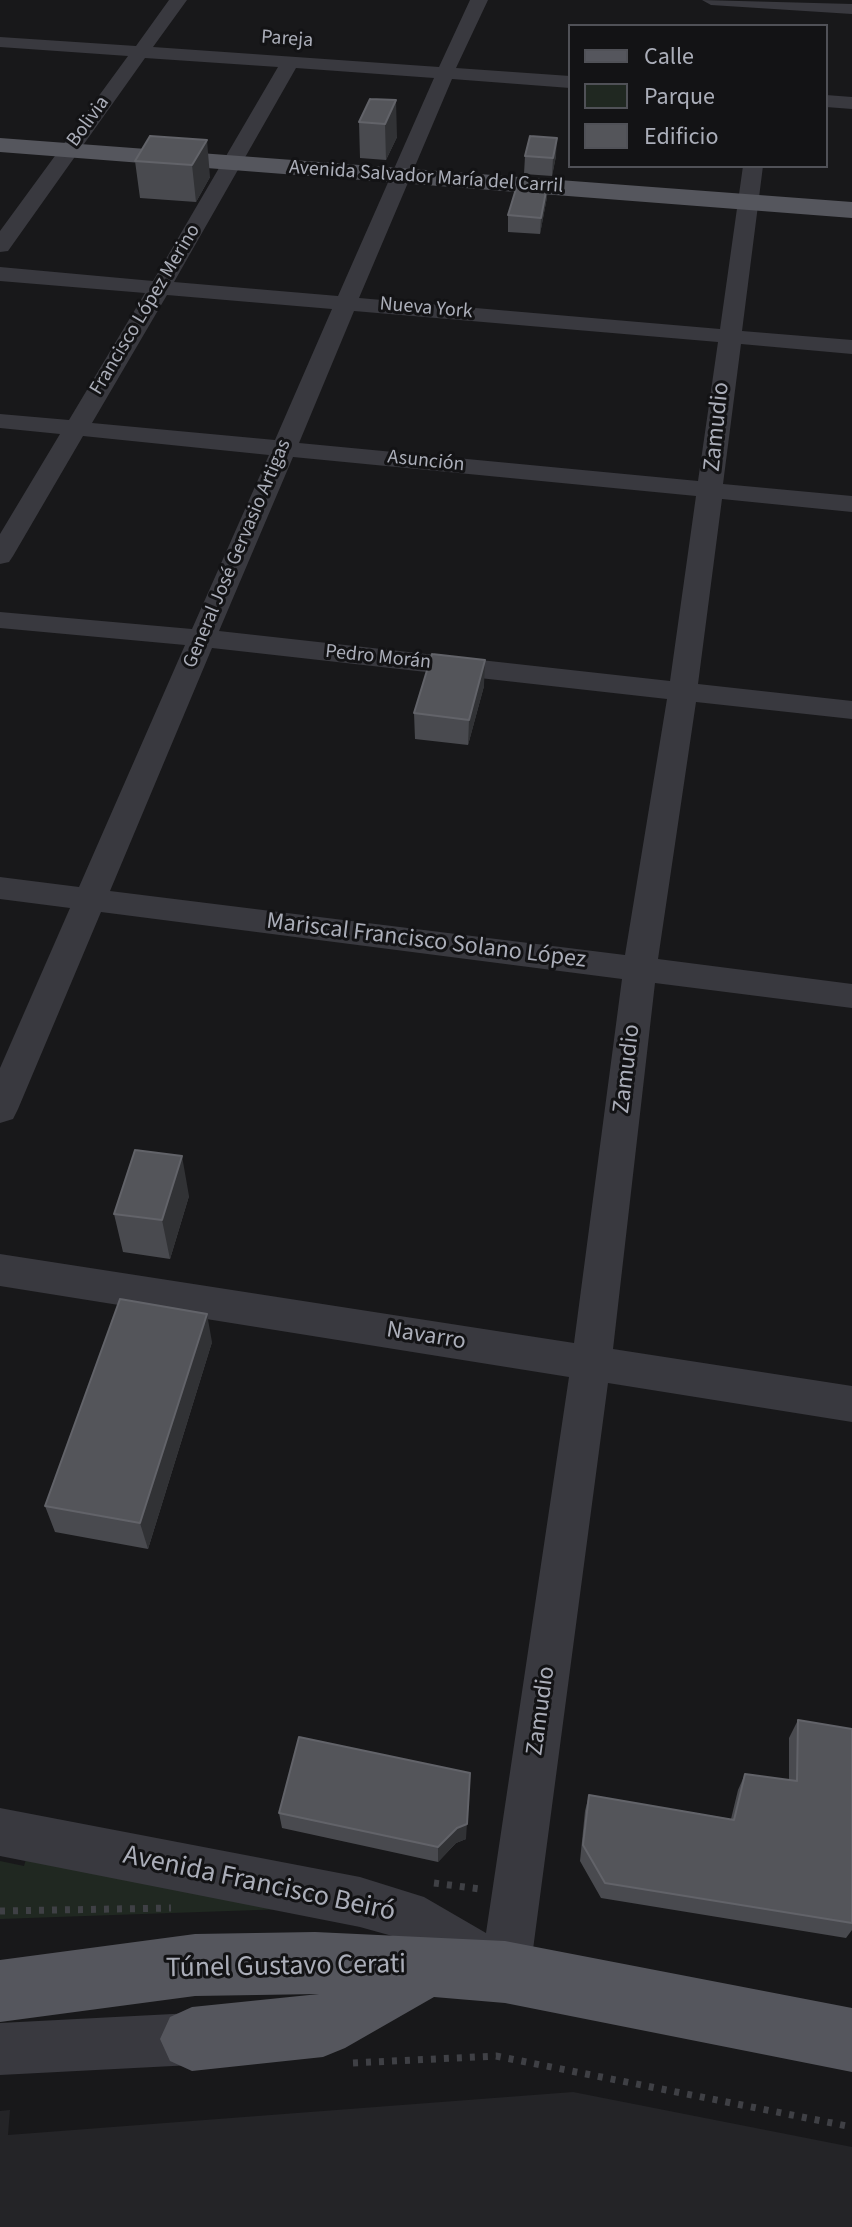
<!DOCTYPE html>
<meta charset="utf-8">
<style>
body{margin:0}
#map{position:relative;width:852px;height:2227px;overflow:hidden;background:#18181a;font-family:"Source Sans 3",sans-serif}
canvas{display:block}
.legend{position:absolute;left:568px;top:24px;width:260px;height:144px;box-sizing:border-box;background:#131315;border:2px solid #505157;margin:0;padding:10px 14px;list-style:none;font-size:24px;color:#abaeb9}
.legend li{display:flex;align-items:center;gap:16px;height:40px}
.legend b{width:40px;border:2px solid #505157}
</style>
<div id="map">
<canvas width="852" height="2227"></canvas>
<ul class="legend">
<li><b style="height:10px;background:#55565d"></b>Calle</li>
<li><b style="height:22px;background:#202821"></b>Parque</li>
<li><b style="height:22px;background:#54555a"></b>Edificio</li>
</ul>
</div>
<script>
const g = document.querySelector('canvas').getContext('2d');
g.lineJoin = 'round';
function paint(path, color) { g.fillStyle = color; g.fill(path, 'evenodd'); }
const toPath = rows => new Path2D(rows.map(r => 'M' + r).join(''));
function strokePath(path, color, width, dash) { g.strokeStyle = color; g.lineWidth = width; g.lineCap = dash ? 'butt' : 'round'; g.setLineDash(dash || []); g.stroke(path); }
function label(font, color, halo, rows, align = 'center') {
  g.font = font + ' "Source Sans 3",sans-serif'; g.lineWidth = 6; g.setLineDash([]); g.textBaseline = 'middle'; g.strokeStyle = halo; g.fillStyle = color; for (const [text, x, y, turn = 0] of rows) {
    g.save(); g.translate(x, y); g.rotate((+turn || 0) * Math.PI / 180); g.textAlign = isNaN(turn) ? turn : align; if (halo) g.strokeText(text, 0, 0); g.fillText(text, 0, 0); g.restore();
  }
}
paint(toPath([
 [573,2092,852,2147,852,2227,0,2227,0,2111,10,2110,8,2135]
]), '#242427');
paint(toPath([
 [29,1849,286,1909,0,1919,0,1861,24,1866]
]), '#202821');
strokePath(toPath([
 [434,1883,480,1889],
 [0,1911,171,1908],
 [353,2063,496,2056,852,2127]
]), '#3f4045', 7, [5, 8]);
paint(toPath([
 [169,0,187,0,153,47,439,67,470,0,488,0,456,68,570,76,570,88,452,79,359,298,720,329,743,166,763,166,742,331,852,340,852,354,741,344,723,484,852,496,852,512,722,499,698,684,852,701,852,719,696,702,658,959,852,984,852,1008,655,983,613,1349,852,1386,852,1422,608,1383,530,1972,523,1990,505,1997,396,1937,360,1927,0,1856,0,1808,360,1877,424,1897,486,1933,569,1377,0,1286,0,1254,574,1343,622,979,101,912,18,1109,13,1119,0,1123,0,1068,70,908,0,899,0,877,79,887,185,645,0,628,0,612,192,629,269,455,83,436,13,556,9,562,0,564,0,534,60,434,0,428,0,414,69,420,145,293,0,281,0,267,153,281,278,67,145,58,8,251,0,252,0,231,128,56,0,47,0,37,136,46,169,0],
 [296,68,434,78,338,296,174,282,296,68],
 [167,295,332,309,275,440,92,423,167,295],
 [354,311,718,342,698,481,299,443,354,311],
 [293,457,696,496,670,681,219,631,293,457],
 [212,648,667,699,625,955,110,891,212,648],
 [702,0,852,4,852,14,711,5,702,0],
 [826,95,852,97,852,109,826,107,826,95],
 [192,2013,210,2021,218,2039,210,2057,192,2065,0,2075,0,2023,192,2013]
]), '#39393f');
paint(toPath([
 [0,138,852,202,852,218,0,152,0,138],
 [315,1932,505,1941,852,2008,852,2072,505,2003,434,1997,345,2048,323,2057,192,2071,170,2061,160,2039,170,2017,192,2007,319,1994,195,1996,0,2022,0,1960,195,1934,315,1932]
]), '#55565d');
paint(toPath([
 [370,99,397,137,386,160,360,158,359,122],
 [150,136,210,177,196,202,140,198,135,161],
 [525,156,556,156,552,176,524,174],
 [548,181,547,197,540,234,508,232,508,215],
 [484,686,468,745,415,739,414,713],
 [189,1196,170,1259,123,1252,114,1214],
 [212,1342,148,1549,55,1532,45,1506],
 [798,1720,852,1729,852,1930,846,1938,601,1898,580,1861,585,1811,589,1795,731,1819,738,1790,745,1774,789,1780,789,1738],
 [279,1813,466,1839,456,1843,438,1862,282,1828]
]), '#494a4f');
paint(toPath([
 [396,100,397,137,386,160,385,124],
 [557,138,556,156,552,176,553,158],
 [207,140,210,177,196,202,192,165],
 [548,181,547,197,540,234,541,218],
 [485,660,484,686,468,745,469,720],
 [182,1156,189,1196,170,1259,162,1220],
 [207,1314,212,1342,148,1549,140,1523],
 [470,1773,466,1839,456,1843,438,1862,438,1847,457,1828]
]), '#313235');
const building = toPath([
 [370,99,396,100,385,124,359,122,370,99],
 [150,136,207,140,192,165,135,161,150,136],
 [530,136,557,138,553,158,525,156,530,136],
 [519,179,548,181,541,218,508,215,519,179],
 [432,654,485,660,469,720,414,713,432,654],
 [135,1150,182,1156,162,1220,114,1214,135,1150],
 [120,1299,207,1314,140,1523,45,1506,120,1299],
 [798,1720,852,1729,852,1923,605,1883,583,1845,589,1795,734,1820,745,1774,797,1781,798,1720],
 [299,1737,470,1773,467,1824,457,1828,438,1847,279,1813,299,1737]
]);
paint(building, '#54555a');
strokePath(building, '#626369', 2);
label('20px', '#abaeb9', '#131315', [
 ["Pareja",287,40,4],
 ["Bolivia",89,122,-54],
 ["Avenida Salvador María del Carril",426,178,4],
 ["Nueva York",426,309,5],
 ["Francisco López Merino",146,310,-59],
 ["Asunción",426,462,6],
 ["General José Gervasio Artigas",238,554,-67],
 ["Pedro Morán",378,658,6]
]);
label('24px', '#abaeb9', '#131315', [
 ["Zamudio",718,427,-84],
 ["Mariscal Francisco Solano López",426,942,7],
 ["Zamudio",628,1069,-83],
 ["Navarro",426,1337,9],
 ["Zamudio",542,1711,-82]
]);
label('28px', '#abaeb9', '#131315', [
 ["Avenida Francisco Beiró",259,1885,12],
 ["Túnel Gustavo Cerati",286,1968,-1]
]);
</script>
